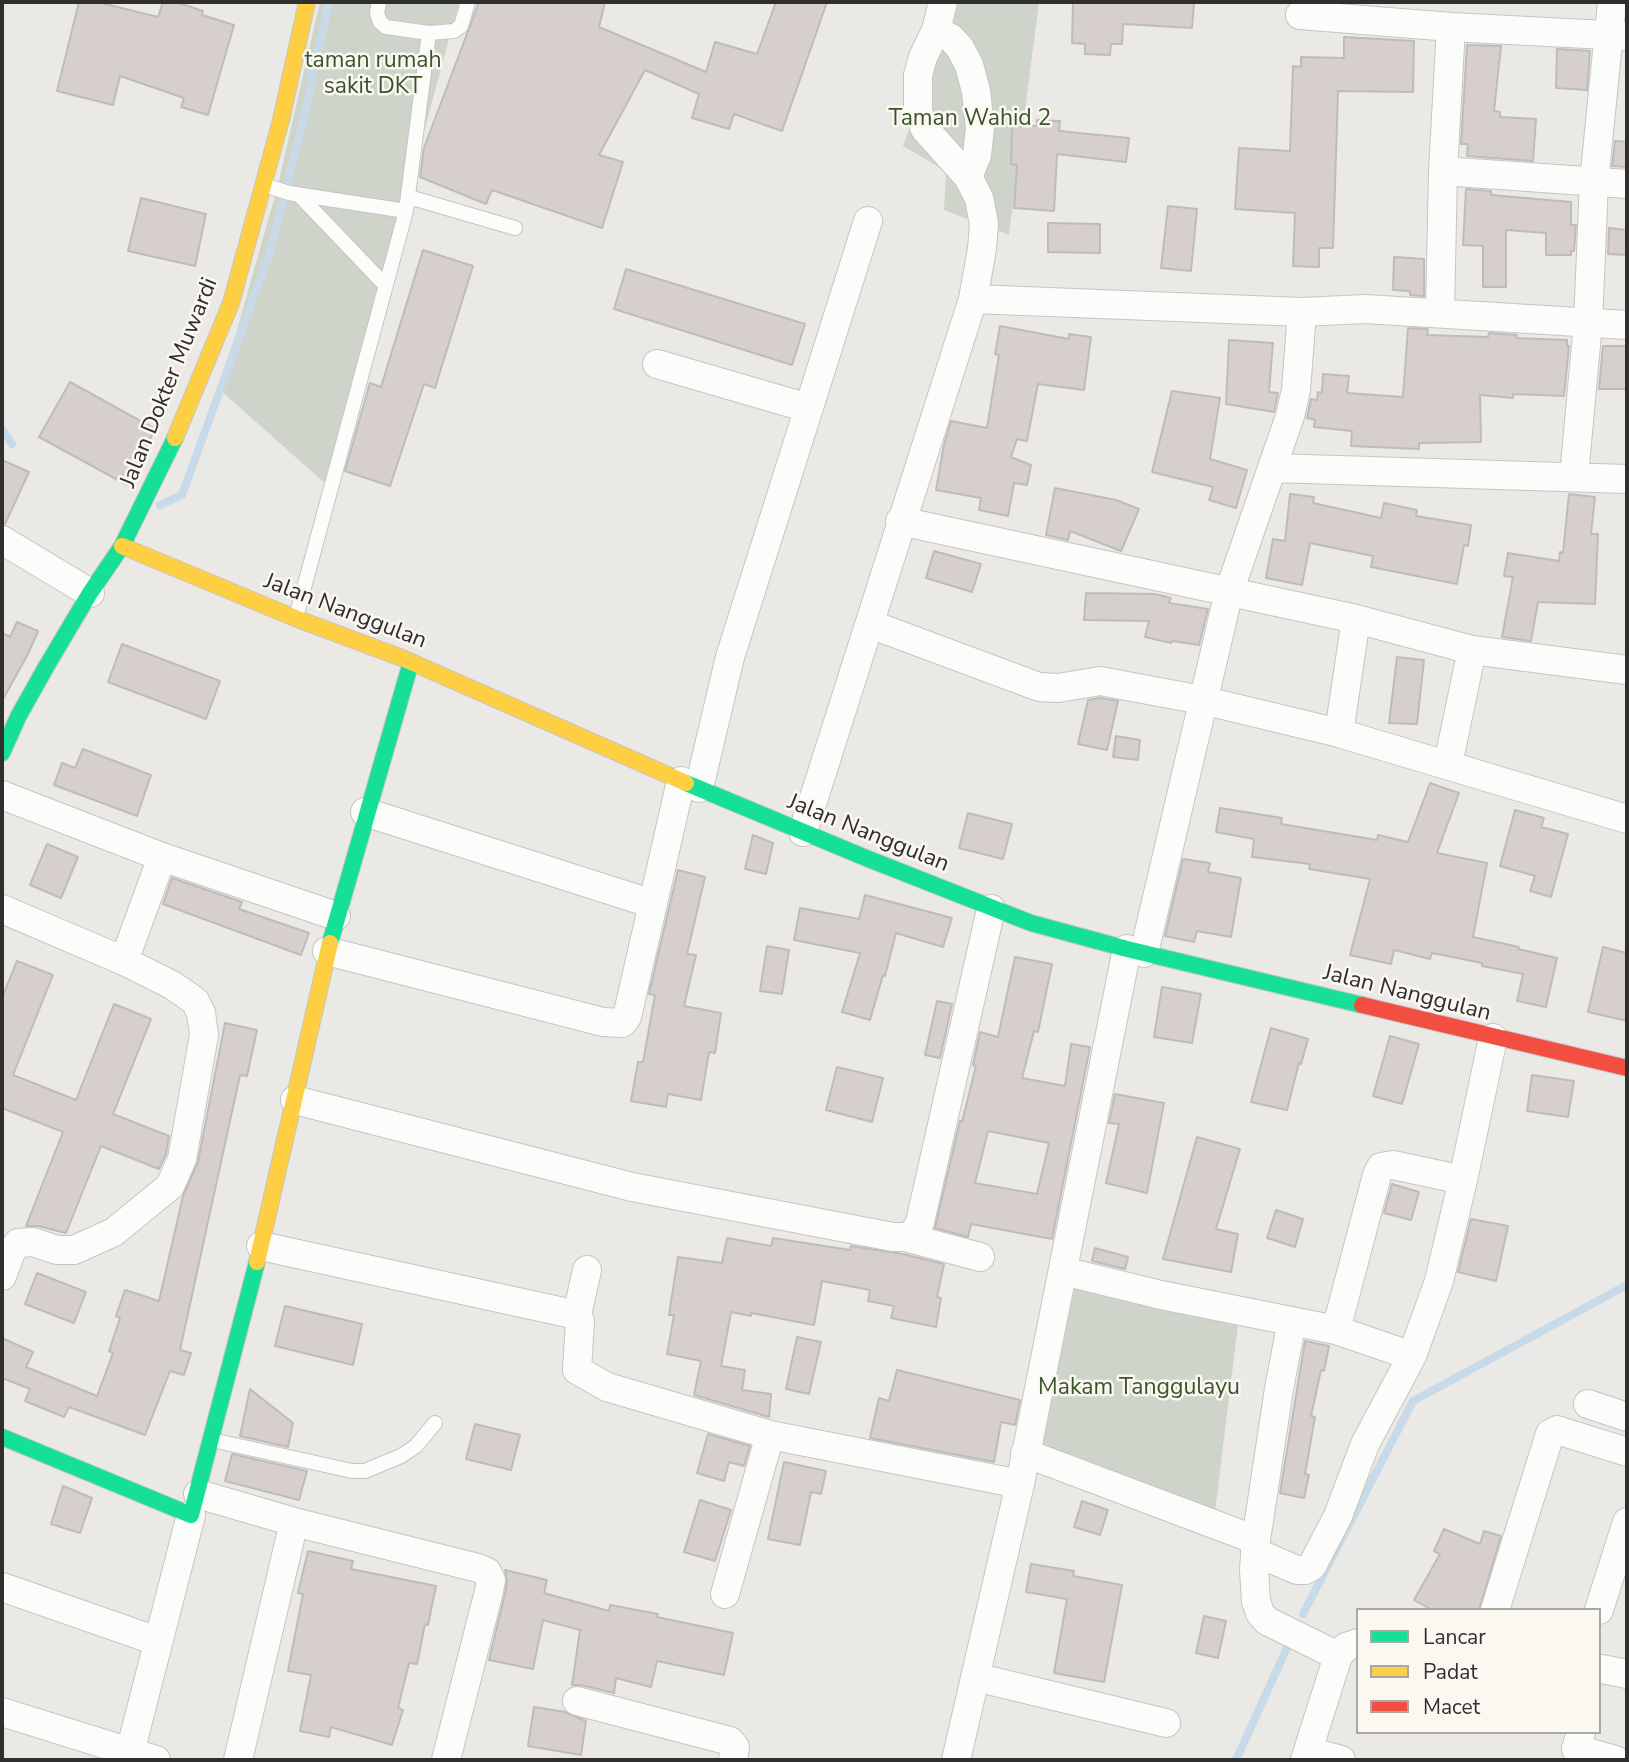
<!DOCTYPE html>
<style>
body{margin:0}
#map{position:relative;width:1629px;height:1762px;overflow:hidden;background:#eae9e6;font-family:"Nunito Sans",sans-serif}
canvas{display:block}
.frame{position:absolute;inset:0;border:4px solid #302f2d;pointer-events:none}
.legend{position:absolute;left:1356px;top:1608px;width:245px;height:126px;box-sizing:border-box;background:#faf8f1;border:2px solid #a9a8a3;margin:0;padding:9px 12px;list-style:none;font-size:21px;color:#302f2d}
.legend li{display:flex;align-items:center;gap:14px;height:35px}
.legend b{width:35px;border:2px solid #a9a8a3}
</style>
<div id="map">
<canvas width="1629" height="1762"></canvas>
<div class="frame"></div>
<ul class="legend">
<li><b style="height:9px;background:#16e098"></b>Lancar</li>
<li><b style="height:9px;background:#ffcf43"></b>Padat</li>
<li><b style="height:9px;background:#f24e42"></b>Macet</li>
</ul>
</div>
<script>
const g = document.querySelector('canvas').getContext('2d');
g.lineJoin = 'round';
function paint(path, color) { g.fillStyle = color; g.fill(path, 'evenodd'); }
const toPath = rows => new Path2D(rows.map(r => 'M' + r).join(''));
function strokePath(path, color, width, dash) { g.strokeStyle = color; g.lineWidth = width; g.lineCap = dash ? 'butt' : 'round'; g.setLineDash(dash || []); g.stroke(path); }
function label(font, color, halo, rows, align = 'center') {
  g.font = font + ' "Nunito Sans",sans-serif'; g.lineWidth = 5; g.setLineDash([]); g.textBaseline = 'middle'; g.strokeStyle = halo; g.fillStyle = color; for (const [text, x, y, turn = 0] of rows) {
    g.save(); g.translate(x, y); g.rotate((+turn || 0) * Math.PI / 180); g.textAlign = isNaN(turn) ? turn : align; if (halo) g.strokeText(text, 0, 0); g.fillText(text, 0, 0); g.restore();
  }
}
paint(toPath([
 [320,2,459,2,328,486,220,390,277,189],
 [956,2,1039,2,1009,235,944,210,946,171,903,146],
 [1069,1281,1239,1317,1215,1512,1036,1444]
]), '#ced4ca');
strokePath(toPath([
 [2,429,12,444],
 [160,505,182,495,268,258,298,143,329,2],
 [1303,1614,1413,1401,1627,1285],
 [1236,1760,1291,1639]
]), '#c8dae7', 8);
const building = toPath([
 [79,2,97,2,158,17,163,2,176,2,203,11,202,15,234,25,208,115,181,107,184,98,120,76,113,105,57,91,79,2],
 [479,2,605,2,599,27,706,72,715,42,757,54,776,2,827,2,782,131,734,114,729,129,692,118,699,94,645,70,599,155,623,162,602,228,492,190,486,204,420,177,424,148,479,2],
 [1073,2,1194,2,1192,28,1123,24,1122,44,1111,44,1110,55,1085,54,1085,44,1072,43,1073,2],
 [1344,37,1414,41,1413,92,1338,91,1333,248,1319,248,1319,267,1293,266,1295,213,1235,209,1239,148,1290,151,1293,66,1301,67,1301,57,1344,58,1344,37],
 [1467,45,1501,46,1494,111,1500,112,1500,117,1536,119,1533,161,1467,156,1468,144,1461,144,1467,45],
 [1557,49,1590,51,1587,90,1556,88,1557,49],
 [1037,120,1060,121,1059,131,1129,138,1126,162,1057,154,1054,211,1014,208,1017,165,1011,164,1012,126,1037,126,1037,120],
 [1615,141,1627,142,1627,167,1612,166,1615,141],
 [1466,189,1491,191,1491,195,1571,202,1571,225,1576,225,1574,251,1571,251,1571,255,1546,255,1546,233,1506,230,1506,287,1483,287,1483,246,1463,245,1466,189],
 [141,198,206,214,195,266,128,251,141,198],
 [1168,206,1197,209,1191,271,1161,268,1168,206],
 [1048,223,1100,224,1100,253,1048,252,1048,223],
 [1609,228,1627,230,1627,255,1608,254,1609,228],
 [423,250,473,266,435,388,424,384,390,486,345,471,370,383,381,387,423,250],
 [1394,257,1424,259,1424,296,1410,295,1410,291,1393,290,1394,257],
 [626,269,805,324,792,365,614,309,626,269],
 [1000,326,1069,339,1069,334,1091,337,1084,390,1038,384,1027,441,1017,439,1011,457,1031,465,1027,485,1014,483,1008,516,979,510,981,498,936,490,944,445,951,421,987,428,999,355,995,354,1000,326],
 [1408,328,1428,329,1427,335,1488,337,1489,333,1517,335,1516,338,1567,340,1567,346,1569,346,1564,396,1513,394,1513,398,1480,395,1481,442,1419,443,1419,449,1351,446,1352,431,1314,427,1315,420,1307,418,1311,399,1317,400,1318,392,1322,393,1323,374,1349,376,1347,393,1403,397,1408,328],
 [1229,340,1273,343,1269,392,1278,393,1274,412,1226,404,1229,340],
 [1603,346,1627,346,1627,389,1599,389,1603,346],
 [70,382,155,429,127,485,39,437,70,382],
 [1172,391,1220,398,1210,459,1247,470,1236,508,1209,500,1213,487,1152,472,1172,391],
 [2,460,29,472,5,524,2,523,2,460],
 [1055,488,1116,500,1139,509,1121,551,1070,531,1068,540,1046,535,1055,488],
 [1290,494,1314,497,1313,503,1381,518,1384,503,1417,510,1416,516,1471,525,1468,546,1464,545,1457,584,1371,567,1373,556,1310,543,1302,585,1266,578,1273,539,1285,541,1290,494],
 [1569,494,1595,497,1591,534,1598,534,1595,604,1538,602,1531,641,1502,637,1513,577,1504,576,1508,553,1559,561,1560,552,1563,553,1569,494],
 [934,551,981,564,972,592,926,578,934,551],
 [1086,593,1155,594,1171,598,1169,603,1208,609,1199,645,1172,641,1171,643,1145,637,1149,621,1084,620,1086,593],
 [17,622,38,631,28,654,2,701,2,633,10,637,17,622],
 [122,644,220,681,206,719,108,682,122,644],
 [1397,657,1424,660,1417,724,1389,723,1397,657],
 [1100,698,1118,701,1107,750,1078,744,1088,700,1100,698],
 [1116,736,1140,740,1138,760,1113,757,1116,736],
 [83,749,151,775,137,816,54,785,62,763,75,768,83,749],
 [1430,783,1459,793,1437,853,1487,863,1473,937,1519,947,1518,949,1557,958,1546,1007,1517,1001,1523,974,1482,966,1482,963,1432,953,1430,959,1394,950,1391,964,1350,955,1370,879,1309,869,1310,864,1252,857,1254,839,1216,832,1220,808,1282,818,1281,824,1377,840,1378,835,1408,842,1430,783],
 [1515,810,1544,818,1541,827,1568,834,1551,897,1530,891,1535,876,1500,866,1515,810],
 [968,813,1012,824,1003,859,959,848,968,813],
 [753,835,773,843,766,874,745,869,753,835],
 [47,844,78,857,61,898,30,885,47,844],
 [1183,859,1210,863,1208,872,1241,878,1231,937,1197,931,1194,942,1165,936,1183,859],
 [678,870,705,877,687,954,696,955,684,1006,721,1013,715,1053,709,1052,701,1100,668,1094,666,1107,631,1101,638,1062,643,1062,655,995,649,994,678,870],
 [172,878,242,902,239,909,309,933,301,955,163,904,172,878],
 [865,895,952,918,943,947,896,933,885,976,883,975,870,1020,842,1012,860,953,794,940,800,908,859,919,865,895],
 [767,946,789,950,782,994,760,991,767,946],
 [1603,947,1627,953,1627,1021,1588,1012,1603,947],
 [1015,957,1052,964,1038,1032,1034,1031,1022,1078,1065,1086,1071,1044,1090,1047,1052,1239,971,1224,968,1237,935,1228,960,1121,962,1122,976,1066,973,1065,980,1032,998,1037,1015,957],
 [988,1131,1049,1143,1037,1194,975,1183,988,1131],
 [17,961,53,975,13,1075,76,1100,114,1004,151,1019,113,1114,169,1136,166,1154,159,1169,101,1146,66,1233,38,1226,26,1226,63,1132,2,1108,2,998,17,961],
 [1162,987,1201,994,1192,1043,1154,1037,1162,987],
 [937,1001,952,1004,940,1058,925,1055,937,1001],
 [225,1023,257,1030,247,1076,240,1075,180,1350,191,1353,184,1375,170,1371,145,1435,69,1407,64,1417,25,1401,30,1389,2,1378,2,1338,33,1352,26,1367,97,1396,113,1353,109,1351,120,1318,116,1316,125,1290,159,1301,183,1196,198,1162,225,1023],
 [1271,1028,1308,1039,1301,1064,1299,1063,1287,1110,1251,1102,1271,1028],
 [1390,1036,1419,1044,1402,1104,1373,1096,1390,1036],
 [837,1067,883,1078,872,1122,826,1110,837,1067],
 [1532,1075,1574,1081,1568,1117,1527,1111,1532,1075],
 [1115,1094,1164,1103,1147,1193,1106,1183,1119,1124,1109,1123,1115,1094],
 [1197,1137,1240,1149,1216,1229,1238,1234,1231,1272,1163,1259,1197,1137],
 [1392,1184,1419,1192,1411,1220,1384,1213,1392,1184],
 [1276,1210,1303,1219,1295,1247,1267,1238,1276,1210],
 [1471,1219,1508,1226,1496,1281,1458,1272,1471,1219],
 [727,1238,771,1246,773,1238,850,1250,851,1246,903,1254,944,1264,937,1297,941,1298,936,1327,891,1318,894,1306,868,1301,870,1290,822,1281,814,1325,751,1313,751,1316,731,1312,721,1366,745,1370,742,1390,771,1394,769,1417,694,1395,701,1361,667,1354,674,1315,669,1315,678,1257,722,1263,727,1238],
 [1095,1248,1128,1257,1125,1269,1092,1261,1095,1248],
 [37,1273,86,1292,74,1323,25,1304,37,1273],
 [285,1306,362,1324,353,1365,275,1346,285,1306],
 [797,1337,821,1342,809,1394,786,1389,797,1337],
 [1305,1341,1329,1346,1324,1371,1321,1370,1311,1416,1315,1417,1305,1474,1309,1475,1304,1498,1280,1493,1305,1341],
 [897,1370,1020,1400,1015,1425,1001,1422,994,1462,870,1438,879,1398,889,1401,897,1370],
 [250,1389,293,1423,288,1447,240,1436,250,1389],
 [475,1424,520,1435,511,1470,466,1459,475,1424],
 [708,1434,750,1446,744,1466,729,1462,724,1481,697,1473,708,1434],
 [232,1454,307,1471,299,1500,225,1481,232,1454],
 [784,1462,826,1471,821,1494,811,1492,800,1545,768,1539,784,1462],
 [63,1486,92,1498,80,1533,51,1524,63,1486],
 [700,1500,731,1510,715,1561,684,1552,700,1500],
 [1082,1501,1108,1510,1100,1535,1074,1527,1082,1501],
 [1444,1529,1480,1544,1484,1531,1501,1536,1479,1610,1432,1610,1414,1600,1440,1554,1434,1551,1444,1529],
 [308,1551,353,1561,351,1569,436,1586,428,1625,425,1624,417,1664,409,1663,398,1708,403,1710,392,1745,331,1727,329,1737,300,1731,311,1675,288,1671,303,1594,298,1593,308,1551],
 [1031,1564,1074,1571,1073,1576,1122,1585,1104,1682,1054,1673,1067,1599,1026,1592,1031,1564],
 [505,1570,547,1580,544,1593,609,1611,610,1605,658,1614,657,1617,733,1633,724,1675,657,1661,651,1687,616,1678,614,1693,581,1685,572,1685,580,1630,543,1620,533,1669,489,1660,505,1594,507,1582,505,1570],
 [1204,1616,1226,1621,1218,1658,1196,1653,1204,1616],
 [534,1707,565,1712,586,1721,581,1755,528,1746,534,1707]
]);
paint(building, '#d6cfcd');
strokePath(building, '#bebcbb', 2);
const lane = toPath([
 [379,2,377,13,380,22,386,27,429,33,454,31,461,26,468,2],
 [264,185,289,193,406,211],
 [298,194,386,286],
 [409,197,515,228],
 [296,617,406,211,429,33],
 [212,1440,352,1471,365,1471,401,1456,416,1446,435,1423]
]);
const street = toPath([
 [1300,15,1451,27,1625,36],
 [936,30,951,38,960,48,969,65,976,91,980,128,977,155,968,177],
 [1443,171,1627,184],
 [973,299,1302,312,1365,309,1627,325],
 [1440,312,1443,171,1451,27],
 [657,364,808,408],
 [1273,468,1627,479],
 [1574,476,1588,323,1594,182,1612,2],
 [900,521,1356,619,1472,650],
 [2,540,90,593],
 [870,624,1039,687,1058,688,1100,681,1202,700,1339,733,1627,819],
 [1339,733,1356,619],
 [1448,764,1472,650,1627,670],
 [699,788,730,657,868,221],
 [2,795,162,857,336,916],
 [365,812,653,904],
 [803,832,973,299,982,249,984,224,979,198,968,177,925,129,918,112,918,75,923,57,936,30,943,2],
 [2,909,124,961,172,985,195,1001,201,1013,204,1035,182,1159,170,1186,114,1232,74,1250,57,1250,33,1242,18,1243,11,1252,2,1276],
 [327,951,603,1022,622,1023,627,1017,681,781],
 [1144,953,1229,592,1290,416,1296,390,1302,312],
 [124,961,162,857],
 [295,1100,632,1187,893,1237,905,1237,915,1232,920,1222,991,909],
 [905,1237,980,1257],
 [261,1246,577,1315,587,1270],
 [1063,1271,1161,1295,1336,1330,1377,1175,1381,1167,1393,1165,1463,1180,1493,1038],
 [577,1315,580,1321,577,1370,607,1387,770,1435,1020,1484],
 [1412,1356,1439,1281,1463,1180],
 [1588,1404,1627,1417],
 [1025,1453,1256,1540,1254,1570,1256,1601,1260,1613,1267,1621,1338,1656],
 [198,1494,294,1522],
 [1256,1540,1279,1389,1292,1321],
 [1255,1552,1297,1570,1305,1570,1312,1566,1338,1516,1365,1444,1412,1356,1336,1330],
 [2,1587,157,1641],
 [725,1594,770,1435],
 [1495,1610,1550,1434,1557,1430,1627,1452],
 [1599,1610,1627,1522],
 [1602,1669,1627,1674],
 [975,1677,1166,1723],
 [577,1701,730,1741,735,1747,733,1760],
 [2,1712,156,1760],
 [1581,1732,1576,1749,1615,1760],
 [1308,1751,1341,1760],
 [128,1760,191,1515],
 [238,1760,294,1522,478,1568,487,1572,491,1580,489,1591,446,1760],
 [956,1760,1020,1484,1127,949],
 [1305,1760,1338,1656,1346,1647,1358,1643]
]);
const fast = toPath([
 [2,753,18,717,46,667,90,593,122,546,175,438],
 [686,783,866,858,1031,923,1127,949,1362,1005],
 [330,943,411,662],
 [2,1437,191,1515,257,1262]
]);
const slow = toPath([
 [175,438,231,303,281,120,307,2],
 [122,546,295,618,402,658,686,783],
 [257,1262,330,943]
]);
const jam = toPath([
 [1362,1005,1627,1068]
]);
strokePath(lane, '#c6c5c3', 16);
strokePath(street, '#c6c5c3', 30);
strokePath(fast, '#c6c5c3', 18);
strokePath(slow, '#c6c5c3', 18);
strokePath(jam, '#c6c5c3', 18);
strokePath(lane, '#fcfcfb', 14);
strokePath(street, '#fcfcfb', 28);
strokePath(fast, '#16e098', 16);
strokePath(slow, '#ffcf43', 16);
strokePath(jam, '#f24e42', 16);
label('23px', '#3a542c', '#faf8f1', [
 ["taman rumah",373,61],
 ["sakit DKT",373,87],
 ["Taman Wahid 2",970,119],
 ["Makam Tanggulayu",1139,1388]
]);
label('23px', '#302f2d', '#faf8f1', [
 ["Jalan Dokter Muwardi",170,383,-68],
 ["Jalan Nanggulan",345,612,21],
 ["Jalan Nanggulan",868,834,22],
 ["Jalan Nanggulan",1407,994,14]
]);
</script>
